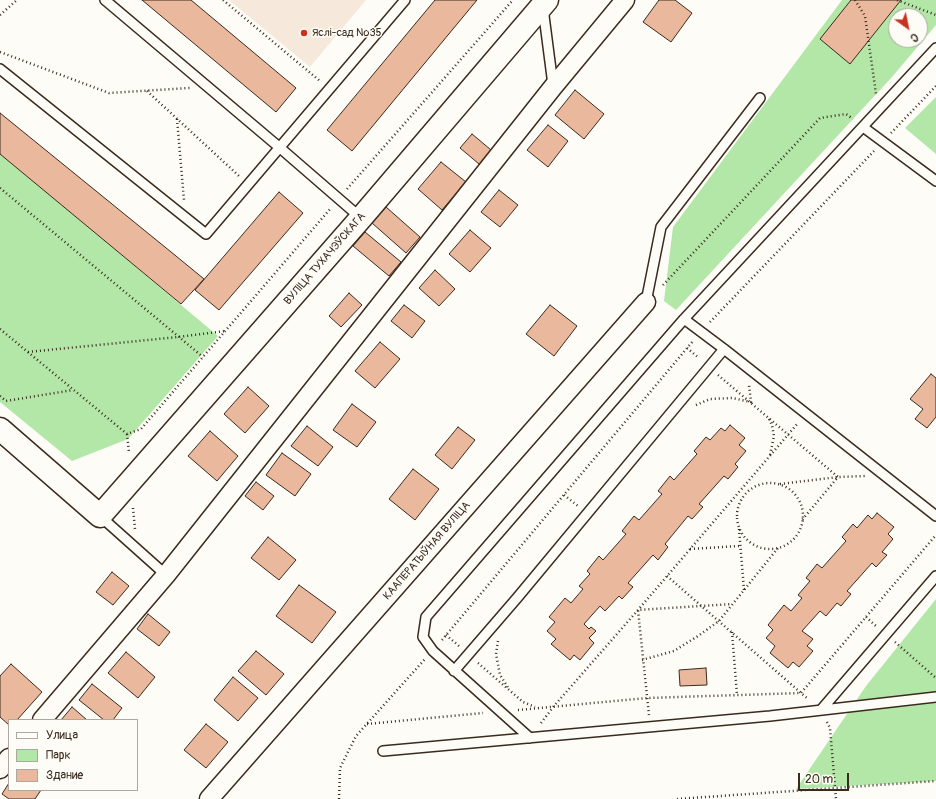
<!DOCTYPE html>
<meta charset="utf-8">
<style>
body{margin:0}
#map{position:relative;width:936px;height:799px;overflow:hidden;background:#fdfcf7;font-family:Pangolin,sans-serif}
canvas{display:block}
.legend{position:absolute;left:8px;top:719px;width:130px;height:72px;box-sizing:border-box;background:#fdfcf7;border:1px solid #afa8a0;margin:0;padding:5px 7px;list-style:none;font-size:12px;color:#3b2a1e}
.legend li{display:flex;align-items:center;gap:8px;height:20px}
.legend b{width:20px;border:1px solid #afa8a0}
.north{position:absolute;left:888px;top:8px;width:40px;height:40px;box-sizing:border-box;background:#fdfcf7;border:1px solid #afa8a0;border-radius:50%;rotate:147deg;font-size:11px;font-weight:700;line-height:16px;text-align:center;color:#3b2a1e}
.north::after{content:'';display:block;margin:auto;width:14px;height:18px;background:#c8321e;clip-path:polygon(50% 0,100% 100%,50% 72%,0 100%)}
.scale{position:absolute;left:798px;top:773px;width:51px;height:18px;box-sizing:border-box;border:2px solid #3b2a1e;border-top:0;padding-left:5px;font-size:12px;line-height:14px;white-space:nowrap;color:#3b2a1e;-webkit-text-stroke:3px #fdfcf7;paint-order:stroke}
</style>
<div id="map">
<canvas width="936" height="799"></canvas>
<ul class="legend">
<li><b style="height:5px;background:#fdfcf7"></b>Улица</li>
<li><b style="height:11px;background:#b2e7a8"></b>Парк</li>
<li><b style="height:11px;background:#eab89c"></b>Здание</li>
</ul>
<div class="north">С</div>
<div class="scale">20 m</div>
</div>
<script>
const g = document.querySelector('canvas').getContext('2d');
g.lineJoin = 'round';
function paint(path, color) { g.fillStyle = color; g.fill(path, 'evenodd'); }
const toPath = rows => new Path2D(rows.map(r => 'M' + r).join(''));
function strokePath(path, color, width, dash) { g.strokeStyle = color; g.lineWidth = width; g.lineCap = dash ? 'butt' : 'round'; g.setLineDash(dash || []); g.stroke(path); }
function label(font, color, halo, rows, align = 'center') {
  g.font = font + ' Pangolin,sans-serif'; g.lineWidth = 3; g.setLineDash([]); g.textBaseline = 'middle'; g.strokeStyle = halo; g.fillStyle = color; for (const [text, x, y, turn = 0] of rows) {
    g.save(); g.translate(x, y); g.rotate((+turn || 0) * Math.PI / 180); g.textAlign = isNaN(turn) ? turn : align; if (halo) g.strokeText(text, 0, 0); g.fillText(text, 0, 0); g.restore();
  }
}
paint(toPath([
 [229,0,366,0,310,67]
]), '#f7e8dc');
paint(toPath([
 [842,0,936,0,936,25,892,77,676,310,664,301,673,227],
 [896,16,920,16,920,40,896,40],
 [936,97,936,154,905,128],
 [0,153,218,336,128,439,72,461,0,402],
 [936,599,936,781,796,789,866,686]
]), '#b2e7a8');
const building = toPath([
 [142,0,191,0,296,88,276,112,142,0],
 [435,0,477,0,352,151,327,130,435,0],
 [659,0,675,0,692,13,671,42,643,22,659,0],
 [851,0,901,0,850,64,820,39,851,0],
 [575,90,604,114,584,139,555,115,575,90],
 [0,113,176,256,204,279,181,304,0,154,0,113],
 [548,125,568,141,548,167,527,150,548,125],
 [472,134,497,155,485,169,460,148,472,134],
 [441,162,466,182,442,210,418,189,441,162],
 [499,190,518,205,500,227,481,212,499,190],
 [279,192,303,213,219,310,195,290,279,192],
 [386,207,420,237,406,253,372,223,386,207],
 [470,230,491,248,470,272,449,254,470,230],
 [365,232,401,262,389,276,353,246,365,232],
 [435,270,455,289,439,306,419,288,435,270],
 [349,293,362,305,341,327,329,316,349,293],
 [404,305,425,321,412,338,391,321,404,305],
 [550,305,577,326,554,356,526,334,550,305],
 [380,342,400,359,375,388,355,371,380,342],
 [931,374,936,378,936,417,927,428,915,419,923,409,910,399,931,374],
 [248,387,269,406,245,433,224,414,248,387],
 [352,404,376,422,357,447,333,430,352,404],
 [730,425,745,438,739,445,746,451,735,464,738,467,728,479,724,476,699,504,703,507,692,519,688,516,665,544,668,547,658,560,653,555,628,583,633,587,622,599,619,596,605,611,600,606,584,624,589,629,591,627,596,631,589,638,594,643,580,660,574,655,570,660,551,644,556,639,547,631,555,622,549,617,565,598,571,603,583,589,579,586,590,574,587,571,599,556,603,560,626,534,622,531,634,516,639,520,662,494,658,491,670,476,674,480,697,454,694,451,706,437,710,440,721,428,725,431,730,425],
 [307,426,333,447,318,466,291,446,307,426],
 [458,427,475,440,452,469,435,455,458,427],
 [210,431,238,456,217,481,188,456,210,431],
 [282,453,311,474,295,496,266,475,282,453],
 [413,469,439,489,415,520,389,499,413,469],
 [256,482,274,496,263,510,245,496,256,482],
 [877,513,894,527,888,534,893,539,882,552,887,555,876,567,872,563,847,591,851,594,841,606,837,603,826,616,820,611,802,631,813,639,807,646,813,651,799,667,793,662,788,668,770,653,775,646,766,638,773,630,768,625,784,605,791,611,802,598,798,595,810,581,806,578,817,564,822,568,846,541,842,537,853,524,857,528,868,515,872,519,877,513],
 [268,537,296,560,279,580,251,558,268,537],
 [112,572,129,586,113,605,96,592,112,572],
 [299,585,336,612,312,643,276,616,299,585],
 [148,614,170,632,159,646,137,629,148,614],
 [256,651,284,674,266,695,238,671,256,651],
 [126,652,155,677,138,698,108,673,126,652],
 [11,664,42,692,17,720,9,720,9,725,0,717,0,676,11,664],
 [706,668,707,685,680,686,679,670,706,668],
 [233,677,258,698,238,721,214,700,233,677],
 [92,684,122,708,113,720,104,720,79,700,92,684],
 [72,707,87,720,61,720,72,707],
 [206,724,228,742,206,768,184,750,206,724],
 [9,783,9,790,41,790,35,799,9,799,2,794,9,783]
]);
paint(building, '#eab89c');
strokePath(building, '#3b2a1e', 1);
const lane = toPath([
 [105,0,279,147,361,218],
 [543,8,553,85],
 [0,69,206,234,405,0],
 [863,127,936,181],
 [646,302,661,227,760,98],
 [684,319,724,349,936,516],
 [100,516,166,575],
 [454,671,517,598,724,349],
 [821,710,936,576],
 [530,738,433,651,423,637,426,617,684,319,936,48],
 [383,751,770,716,936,697]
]);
const street = toPath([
 [42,720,166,575,553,87,625,0],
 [0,769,9,758],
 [209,799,646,302]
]);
const secondary = toPath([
 [0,429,100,516,361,218,547,0]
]);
strokePath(lane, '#3b2a1e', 12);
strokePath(street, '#3b2a1e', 21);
strokePath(secondary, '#3b2a1e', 25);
strokePath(toPath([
 [223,0,320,81],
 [855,0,865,16,876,94],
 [897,0,936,15],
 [0,15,17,0],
 [0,52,109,93,190,88],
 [147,91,239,176],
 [177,119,184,200],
 [891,133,936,86],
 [0,188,203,357],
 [347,189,513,0],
 [663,285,820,118,846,114,853,119],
 [710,322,874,151],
 [0,329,127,434,141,429,331,208],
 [687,348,699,358],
 [28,352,178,337,225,331],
 [718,375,838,477,802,520],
 [0,396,6,401,73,390],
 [696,405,710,399,732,398,751,402,749,385],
 [769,419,772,425,774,436,770,455],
 [127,434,129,453],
 '737 516a33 33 0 1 1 66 0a33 33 0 1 1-66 0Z',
 [780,484,838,477,865,476],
 [564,495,578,506],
 [133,508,135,529],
 [739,529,744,590],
 [690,549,740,546],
 [667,576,808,699],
 [866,617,876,626],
 [732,632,737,695],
 [446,635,459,646],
 [442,640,693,341],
 [498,641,496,654,500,675,509,689],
 [895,642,936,678],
 [642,660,674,651,698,636,719,621,778,548],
 [478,663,523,702,535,707],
 [518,710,647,698,801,693,936,535],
 [649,715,638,610,732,604],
 [827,722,830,728,836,799],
 [541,723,554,706,638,610,798,423],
 [367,724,483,713],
 [339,799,340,768,356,736,425,659],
 [677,799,936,781]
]), '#3b2a1e', 2.5, [1, 3]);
strokePath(lane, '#fdfcf7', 9);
strokePath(street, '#fdfcf7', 18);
strokePath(secondary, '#fdfcf7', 22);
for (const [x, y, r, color] of [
 [304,33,4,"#c8321e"]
]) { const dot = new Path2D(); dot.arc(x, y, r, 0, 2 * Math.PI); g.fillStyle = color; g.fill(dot); strokePath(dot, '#fdfcf7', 1.5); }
label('11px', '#3b2a1e', '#fdfcf7', [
 ["Яслі-сад №35",312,33]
], 'left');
label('11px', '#3b2a1e', '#fdfcf7', [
 ["ВУЛІЦА ТУХАЧЭЎСКАГА",325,259,-49],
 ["КААПЕРАТЫЎНАЯ ВУЛІЦА",427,551,-49]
]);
</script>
